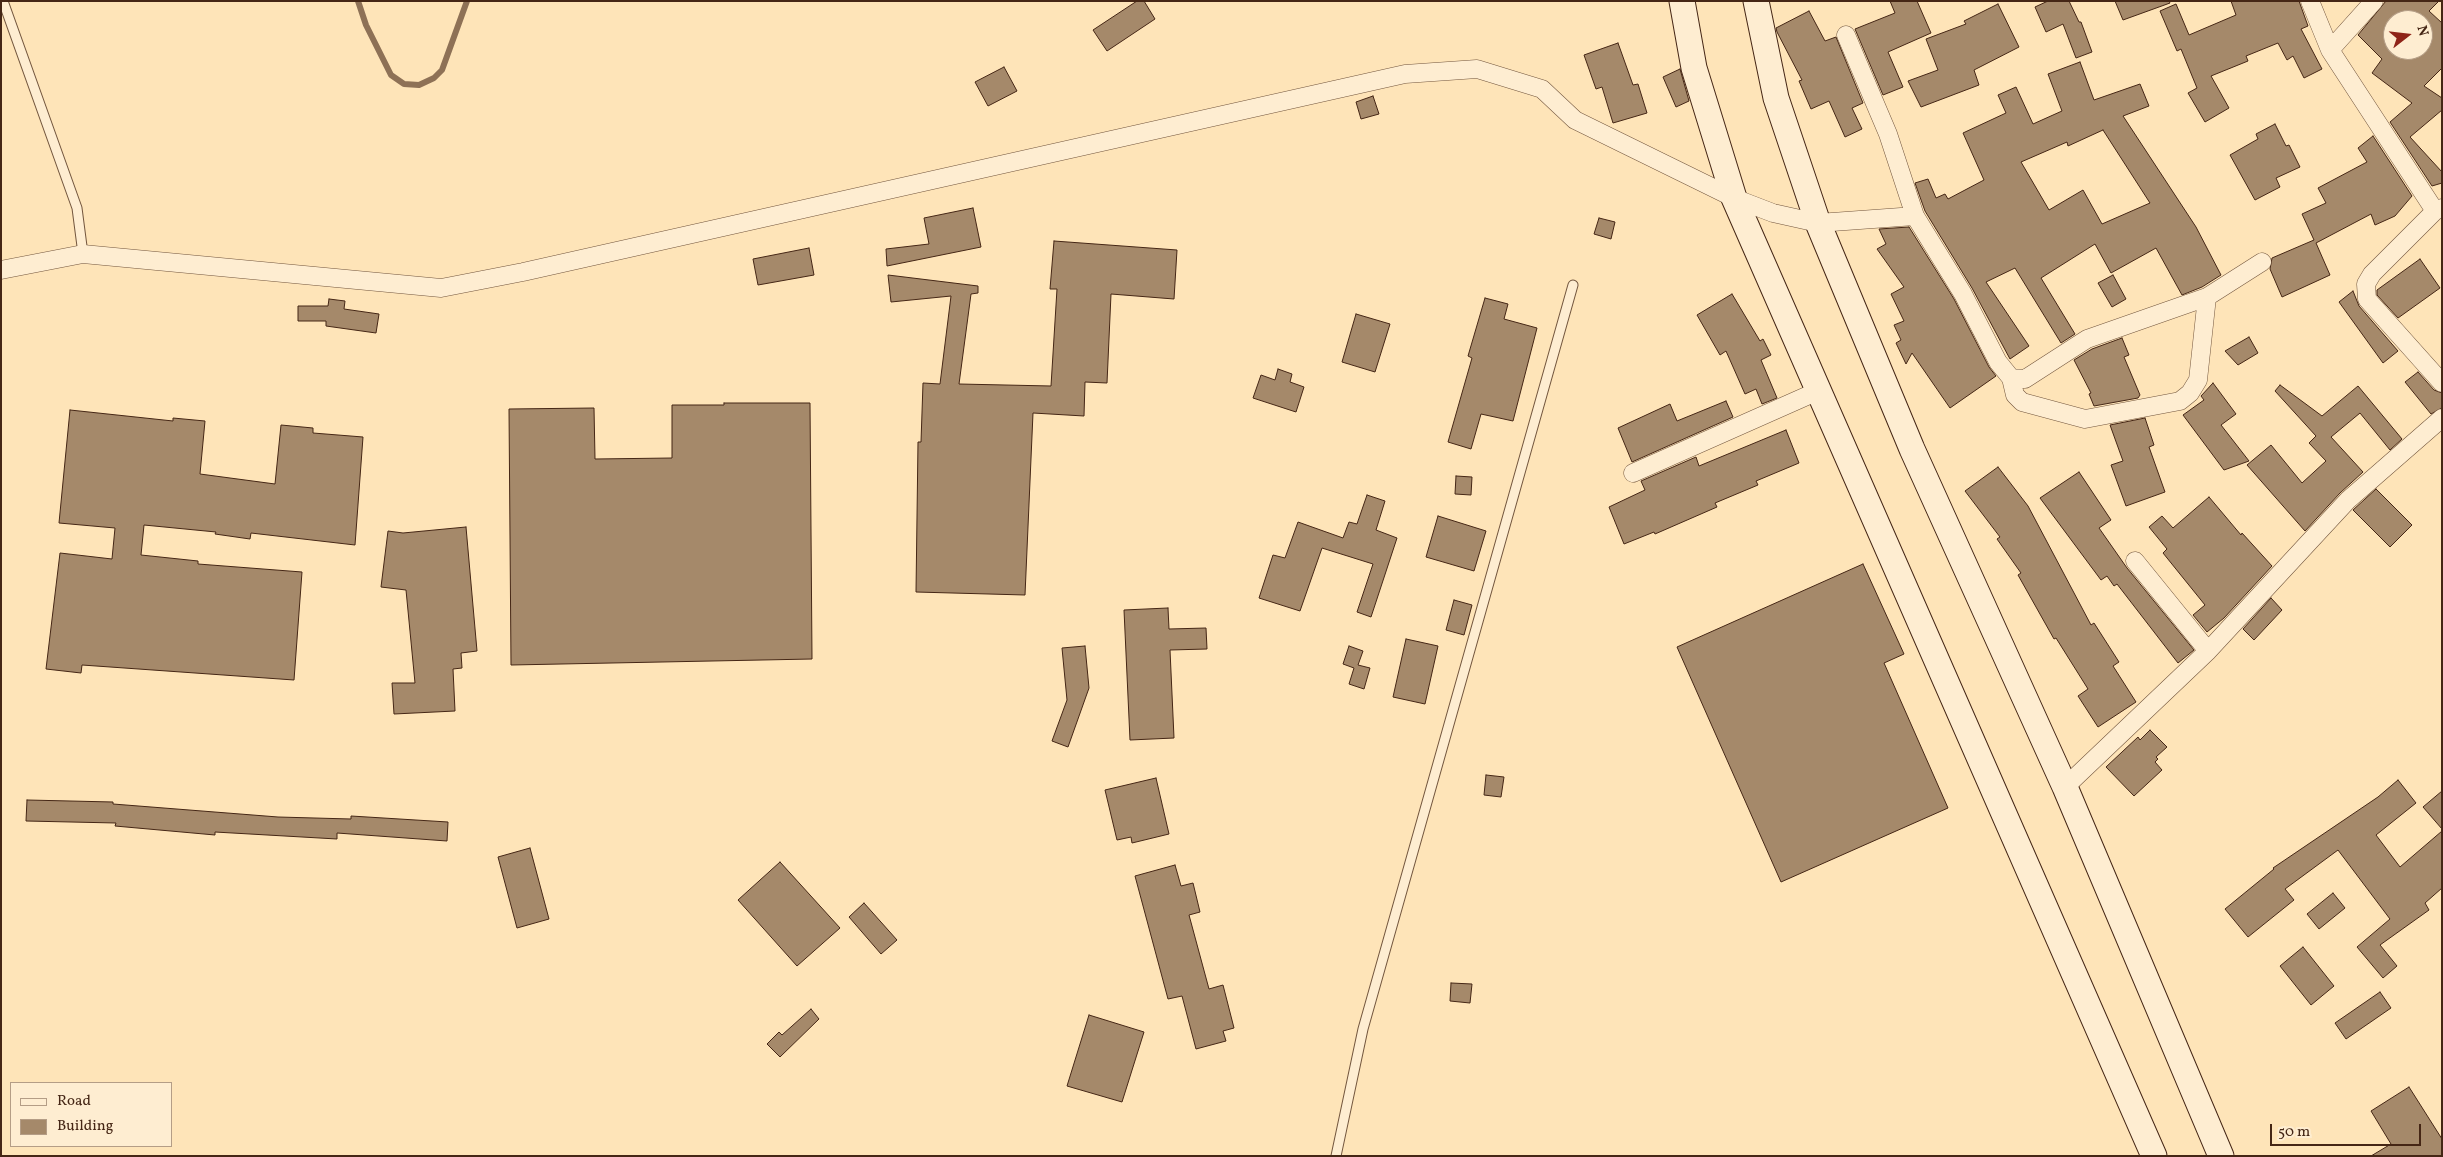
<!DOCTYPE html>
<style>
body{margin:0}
#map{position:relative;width:2443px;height:1157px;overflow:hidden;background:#fee4b8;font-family:Vollkorn,serif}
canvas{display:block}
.frame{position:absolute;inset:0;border:2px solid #452615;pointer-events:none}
.legend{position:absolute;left:10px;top:1082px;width:162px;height:65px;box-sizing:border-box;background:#feedd1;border:1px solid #b49d86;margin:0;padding:6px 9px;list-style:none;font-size:15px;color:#452615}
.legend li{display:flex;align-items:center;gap:10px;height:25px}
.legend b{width:25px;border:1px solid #b49d86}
.north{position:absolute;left:2383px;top:10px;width:50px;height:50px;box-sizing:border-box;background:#feedd1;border:1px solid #b49d86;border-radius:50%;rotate:74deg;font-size:14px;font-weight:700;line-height:20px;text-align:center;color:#452615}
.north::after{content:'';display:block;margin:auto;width:18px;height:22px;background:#8f2418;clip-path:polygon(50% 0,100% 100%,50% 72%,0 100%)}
.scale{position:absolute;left:2270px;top:1124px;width:151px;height:22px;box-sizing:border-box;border:2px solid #452615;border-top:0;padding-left:6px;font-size:15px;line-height:18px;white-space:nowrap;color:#452615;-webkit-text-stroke:4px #feedd1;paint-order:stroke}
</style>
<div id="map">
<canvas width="2443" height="1157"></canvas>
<div class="frame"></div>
<ul class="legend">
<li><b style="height:6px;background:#feedd1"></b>Road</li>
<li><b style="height:14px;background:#a5896a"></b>Building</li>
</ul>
<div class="north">N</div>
<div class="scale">50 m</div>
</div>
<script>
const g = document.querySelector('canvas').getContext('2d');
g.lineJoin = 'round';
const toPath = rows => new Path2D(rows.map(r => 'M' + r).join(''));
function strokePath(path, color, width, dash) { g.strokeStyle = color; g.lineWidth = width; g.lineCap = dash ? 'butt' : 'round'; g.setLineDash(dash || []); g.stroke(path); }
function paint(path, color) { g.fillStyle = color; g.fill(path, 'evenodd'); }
strokePath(toPath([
 [358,1,366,25,391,75,404,84,419,85,434,78,442,70,467,1]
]), '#8e7156', 6);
const building = toPath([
 [1137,1,1144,1,1155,19,1107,51,1093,30,1137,1],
 [1890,1,1917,1,1931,33,1888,52,1903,87,1883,95,1855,29,1895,13,1890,1],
 [2048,1,2069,1,2079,22,2081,22,2092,52,2076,58,2063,24,2046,32,2035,7,2048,1],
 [2115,1,2169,1,2170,3,2123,20,2115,1],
 [2231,1,2299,1,2308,26,2301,29,2322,69,2304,78,2293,56,2287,60,2278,43,2246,56,2248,61,2211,76,2229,108,2205,122,2188,93,2197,88,2181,49,2177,51,2160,11,2176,4,2189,35,2236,15,2231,1],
 [2386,1,2439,1,2429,11,2442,23,2442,68,2424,86,2442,98,2442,110,2410,137,2442,172,2442,183,2432,186,2390,122,2412,103,2372,73,2382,59,2358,35,2386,1],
 [2393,20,2423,20,2423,50,2393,50,2393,20],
 [1998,4,2019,47,1974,70,1979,85,1921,107,1908,81,1938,70,1926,39,1966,24,1964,21,1998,4],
 [1809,11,1825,41,1836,37,1863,103,1852,108,1862,129,1845,137,1829,101,1811,109,1799,81,1802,80,1777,32,1776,28,1809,11],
 [1618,43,1633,85,1638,84,1647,113,1613,123,1602,87,1596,89,1584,55,1618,43],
 [2080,62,2094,100,2140,84,2149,106,2123,116,2196,227,2221,275,2202,287,2182,295,2156,248,2111,273,2095,244,2041,278,2075,334,2061,343,2015,268,1986,282,2029,346,2010,359,1972,288,1925,211,1915,183,1928,179,1936,198,1945,194,1948,199,1984,180,1963,133,2006,113,1998,95,2016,87,2033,124,2062,111,2048,74,2080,62],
 [2103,130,2150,203,2102,224,2083,190,2049,210,2021,162,2067,142,2068,146,2103,130],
 [1004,67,1017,91,988,106,975,82,1004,67],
 [1680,69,1689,101,1676,107,1663,77,1680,69],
 [1373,96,1379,114,1361,119,1356,102,1373,96],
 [2275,124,2286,146,2289,145,2300,167,2276,178,2280,187,2255,200,2230,155,2258,139,2256,134,2275,124],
 [2373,136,2412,196,2395,216,2375,225,2371,214,2316,243,2330,275,2282,297,2270,269,2272,258,2314,240,2302,214,2326,203,2318,188,2367,162,2358,148,2373,136],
 [973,208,981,247,887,266,886,249,929,244,924,218,973,208],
 [1599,218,1615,222,1611,239,1594,234,1599,218],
 [1909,227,1954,299,1989,367,1996,376,1950,408,1912,353,1906,364,1896,343,1901,340,1894,325,1904,321,1891,294,1904,287,1877,249,1886,244,1879,229,1909,227],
 [1054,241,1177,250,1174,299,1111,294,1107,383,1085,382,1084,416,1033,413,1025,595,916,592,918,442,921,442,923,383,940,384,951,296,891,302,888,275,978,286,978,293,971,294,959,384,1051,386,1057,289,1050,289,1054,241],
 [809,248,814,275,758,285,753,259,809,248],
 [2420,259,2440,288,2398,318,2377,295,2377,290,2420,259],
 [2113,275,2126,299,2112,307,2098,283,2113,275],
 [2353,291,2359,306,2398,351,2383,363,2339,302,2353,291],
 [1732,294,1760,341,1763,339,1771,355,1761,360,1777,398,1762,404,1756,389,1745,394,1726,351,1720,355,1697,315,1732,294],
 [1485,298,1508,304,1504,319,1537,328,1513,421,1481,414,1471,449,1448,442,1472,358,1468,356,1485,298],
 [329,299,345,301,344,309,379,314,376,333,326,326,326,321,298,321,298,306,328,306,329,299],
 [1356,314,1390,324,1375,372,1342,362,1356,314],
 [2249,337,2258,353,2238,365,2225,351,2249,337],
 [2122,338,2129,355,2124,357,2140,395,2138,398,2094,406,2089,394,2091,393,2074,360,2092,349,2122,338],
 [1278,369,1292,374,1290,382,1304,387,1296,412,1253,398,1261,375,1275,380,1278,369],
 [2418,372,2434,390,2442,393,2442,408,2431,414,2405,382,2418,372],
 [2213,383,2236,414,2221,425,2249,461,2224,470,2183,415,2204,400,2201,396,2213,383],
 [2280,385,2322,416,2358,386,2402,439,2390,450,2360,413,2331,437,2363,472,2340,493,2305,531,2247,465,2271,445,2302,483,2326,461,2309,443,2316,436,2275,391,2280,385],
 [1726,401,1733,417,1632,462,1618,428,1670,404,1677,421,1726,401],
 [724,403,810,403,812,659,511,665,509,409,594,408,595,459,672,458,672,405,724,405,724,403],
 [70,410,173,421,173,418,205,421,200,474,275,484,281,425,313,428,313,433,363,437,355,545,251,533,250,539,215,534,216,532,144,525,141,555,198,561,198,564,302,572,294,680,82,665,81,673,46,669,60,553,112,559,115,528,59,523,70,410],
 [2145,418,2154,445,2149,447,2165,492,2126,506,2111,465,2123,461,2110,425,2145,418],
 [1786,430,1799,463,1756,481,1758,485,1715,503,1717,507,1655,534,1654,532,1624,544,1609,507,1645,490,1641,481,1696,457,1699,466,1786,430],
 [1998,467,2028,506,2091,625,2094,623,2119,662,2113,666,2136,702,2098,727,2078,696,2088,689,2056,638,2054,639,2018,575,2021,573,1997,539,2000,537,1965,491,1998,467],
 [2079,472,2111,520,2099,528,2127,568,2194,650,2178,663,2117,584,2114,586,2107,576,2101,580,2040,498,2079,472],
 [1456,476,1472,477,1471,495,1455,494,1456,476],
 [2376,489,2412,525,2390,547,2353,510,2376,489],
 [1367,495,1385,501,1376,530,1397,538,1371,617,1357,612,1373,564,1322,548,1300,611,1259,598,1273,555,1285,558,1298,522,1343,538,1349,522,1357,524,1367,495],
 [2209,497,2241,535,2242,533,2272,566,2224,618,2207,632,2193,615,2205,605,2163,553,2167,549,2149,527,2162,516,2173,528,2209,497],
 [1438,516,1486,531,1474,571,1426,557,1438,516],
 [466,527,477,651,461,653,462,668,453,669,455,711,394,714,392,683,415,683,406,590,381,587,388,531,403,533,466,527],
 [1863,564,1904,654,1884,663,1948,808,1781,882,1677,647,1863,564],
 [2271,598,2282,610,2254,640,2243,629,2271,598],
 [1454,600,1472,605,1464,635,1446,630,1454,600],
 [1168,608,1169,629,1206,628,1207,649,1170,650,1174,738,1130,740,1124,610,1168,608],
 [1406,639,1438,646,1425,704,1393,697,1406,639],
 [1085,646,1089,688,1068,747,1052,741,1067,700,1062,648,1085,646],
 [1349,646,1363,651,1358,665,1370,668,1364,689,1349,684,1354,668,1343,664,1349,646],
 [2150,730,2167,747,2156,757,2158,759,2155,762,2162,770,2134,796,2106,767,2138,737,2140,740,2150,730],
 [1486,775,1504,777,1501,797,1484,795,1486,775],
 [1156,778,1169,834,1132,843,1131,837,1117,840,1105,790,1156,778],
 [2398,780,2416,803,2376,835,2400,867,2442,831,2442,888,2425,903,2429,910,2380,945,2397,966,2383,978,2357,947,2390,919,2338,850,2285,889,2294,900,2248,937,2225,909,2274,869,2273,868,2378,797,2398,780],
 [2442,791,2442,829,2423,807,2442,791],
 [27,800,113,802,113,804,278,817,351,819,351,816,448,822,447,841,337,833,337,839,215,832,215,835,115,826,116,823,26,821,27,800],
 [530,848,549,919,517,928,498,857,530,848],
 [780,862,840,928,797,966,738,900,780,862],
 [1175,865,1181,886,1193,883,1200,912,1189,915,1209,989,1223,985,1234,1028,1223,1031,1226,1041,1196,1049,1182,996,1168,999,1135,876,1175,865],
 [2333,893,2345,908,2319,929,2307,914,2333,893],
 [864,903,897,940,881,954,849,917,864,903],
 [2303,947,2334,986,2311,1005,2280,966,2303,947],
 [1451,983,1472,984,1470,1003,1450,1001,1451,983],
 [2380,992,2391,1008,2346,1039,2335,1023,2380,992],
 [811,1009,819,1019,780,1057,767,1044,779,1032,782,1035,811,1009],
 [1089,1015,1144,1032,1122,1102,1067,1086,1089,1015],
 [2409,1087,2442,1139,2442,1156,2371,1156,2391,1144,2371,1111,2409,1087]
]);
paint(building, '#a5896a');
strokePath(building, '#452615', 1);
const lane = toPath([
 [3,1,77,208,83,254],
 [1336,1156,1363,1029,1573,285]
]);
const street = toPath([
 [2310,1,2330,50,2435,211],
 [1846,35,1888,134,1915,216],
 [2330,50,2374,1],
 [2442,208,2435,211,2372,274,2366,284,2367,299,2442,383],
 [1,270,83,254,441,288,523,272,1405,74,1477,69,1542,89,1575,120,1734,198,1773,213,1818,223,1915,216,1963,294,1998,362,2011,378,2025,379,2087,339,2207,297,2262,262],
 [2011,378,2015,395,2022,402,2085,419,2180,401,2190,393,2198,380,2207,297],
 [1633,473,1818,391],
 [2135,561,2208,651],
 [2065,787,2208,651,2348,500,2442,418]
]);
const secondary = toPath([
 [1682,1,1694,68,1734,198,2154,1156],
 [1756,1,1776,98,1818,223,1912,449,2065,787,2221,1156]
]);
strokePath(lane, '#73563e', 11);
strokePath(street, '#73563e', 19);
strokePath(secondary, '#452615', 27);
strokePath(lane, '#feedd1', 9);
strokePath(street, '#feedd1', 18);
strokePath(secondary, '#feedd1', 25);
</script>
